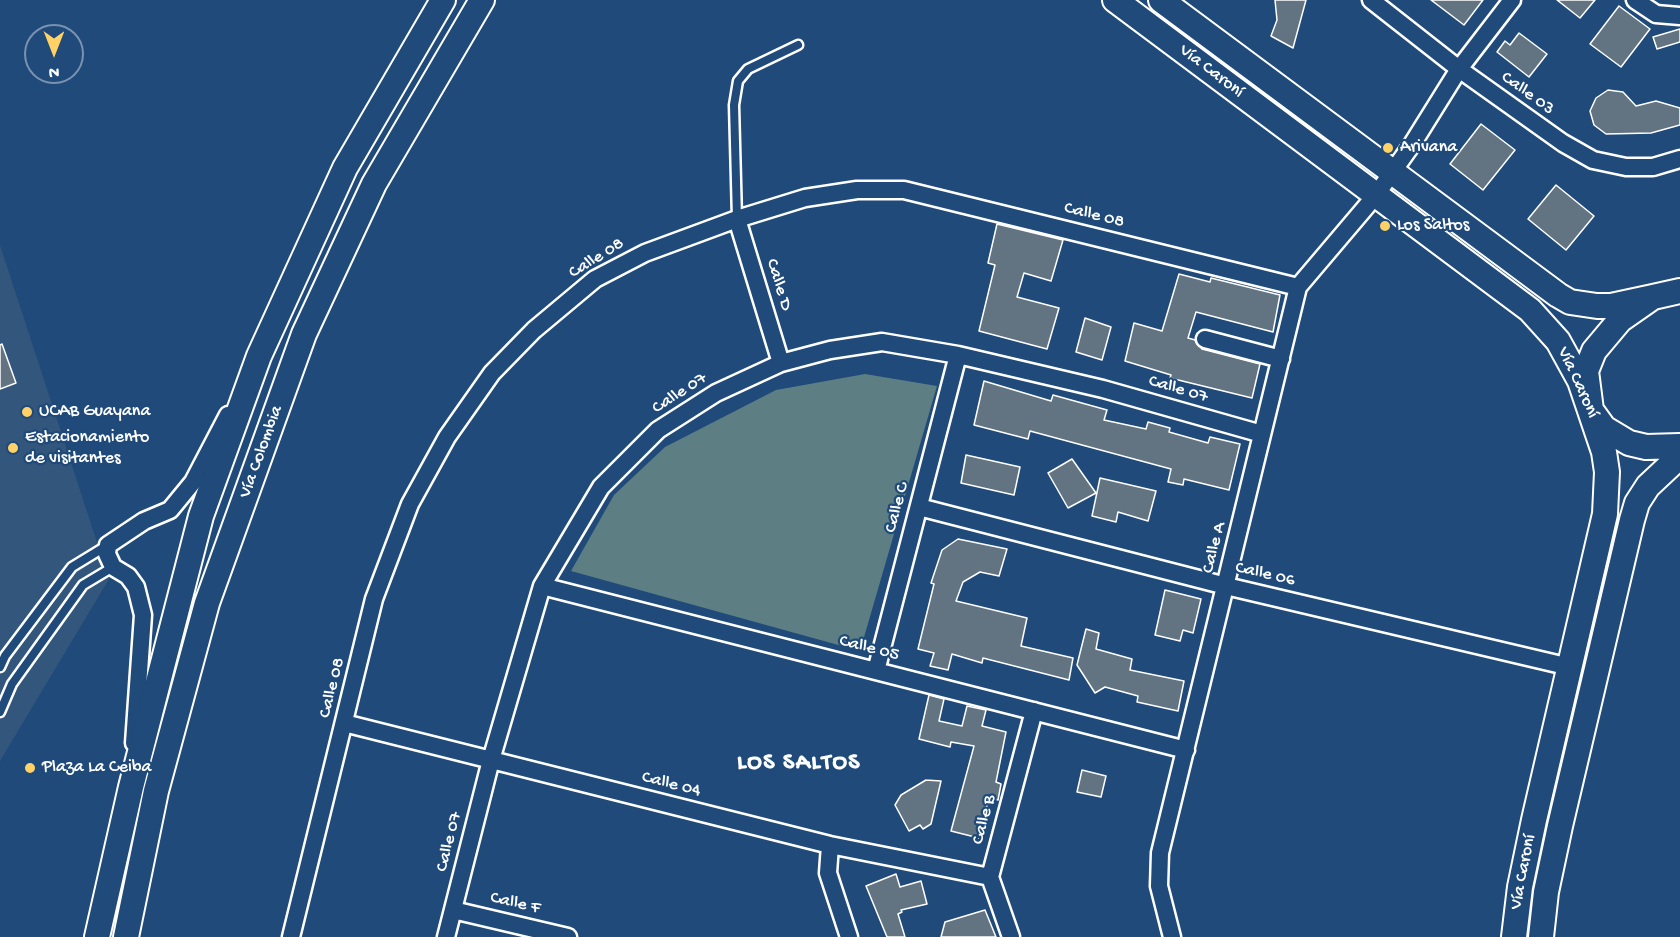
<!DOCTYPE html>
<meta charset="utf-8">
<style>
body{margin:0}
#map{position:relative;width:1680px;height:937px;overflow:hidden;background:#1f4a7a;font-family:"Gochi Hand",sans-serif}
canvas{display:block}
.north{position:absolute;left:24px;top:24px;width:60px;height:60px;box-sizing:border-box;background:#1f4a7a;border:2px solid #7992af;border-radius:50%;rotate:180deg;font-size:16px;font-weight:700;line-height:24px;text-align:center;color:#fff}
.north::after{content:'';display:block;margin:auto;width:21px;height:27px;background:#ffd166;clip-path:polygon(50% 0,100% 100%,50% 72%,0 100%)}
</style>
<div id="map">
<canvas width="1680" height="937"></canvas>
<div class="north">N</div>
</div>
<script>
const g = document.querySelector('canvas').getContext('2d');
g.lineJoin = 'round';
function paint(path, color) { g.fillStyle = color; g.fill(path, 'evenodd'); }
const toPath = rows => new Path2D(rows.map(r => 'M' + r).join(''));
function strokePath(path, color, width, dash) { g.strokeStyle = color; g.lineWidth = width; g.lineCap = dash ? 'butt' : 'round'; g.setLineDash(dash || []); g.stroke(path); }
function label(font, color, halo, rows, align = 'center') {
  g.font = font + ' "Gochi Hand",sans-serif'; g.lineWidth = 4.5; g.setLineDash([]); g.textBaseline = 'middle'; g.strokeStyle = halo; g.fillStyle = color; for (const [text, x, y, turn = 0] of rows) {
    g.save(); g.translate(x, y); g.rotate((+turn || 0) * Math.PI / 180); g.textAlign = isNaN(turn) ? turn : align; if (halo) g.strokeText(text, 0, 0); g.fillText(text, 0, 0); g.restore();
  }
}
paint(toPath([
 [0,245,109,579,0,761]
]), '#33567c');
paint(toPath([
 [865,374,937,386,860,651,571,571,614,495,665,447,776,390]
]), '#5d7f83');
const building = toPath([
 [1275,0,1306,0,1293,48,1271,36,1277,20,1275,0],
 [1431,0,1483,0,1464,25,1431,0],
 [1557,0,1595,0,1580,18,1557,0],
 [1619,6,1650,29,1621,67,1590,44,1619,6],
 [1680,29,1680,42,1657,49,1653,37,1680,29],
 [1519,33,1547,54,1529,77,1497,52,1505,41,1510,45,1519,33],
 [1608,90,1623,92,1636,106,1656,101,1680,108,1680,125,1651,133,1606,134,1594,125,1590,111,1596,98,1608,90],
 [1481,124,1515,150,1483,190,1450,164,1481,124],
 [1556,185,1594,216,1566,250,1528,219,1556,185],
 [997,224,1063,240,1051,281,1024,273,1017,297,1059,308,1047,349,979,331,995,265,988,263,997,224],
 [1179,274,1210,282,1211,278,1280,295,1273,332,1196,312,1188,338,1195,340,1202,349,1260,364,1252,398,1170,378,1171,375,1125,361,1134,323,1162,331,1179,274],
 [1085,318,1111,327,1102,360,1076,352,1085,318],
 [2,344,16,383,0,389,0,345,2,344],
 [984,381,1051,401,1053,395,1107,410,1104,420,1146,429,1148,422,1170,428,1169,432,1208,443,1210,437,1240,444,1229,490,1184,479,1183,485,1168,482,1171,469,1030,431,1028,439,974,425,984,381],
 [966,455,1020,467,1014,495,961,483,966,455],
 [1072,459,1096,493,1068,508,1048,473,1072,459],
 [1100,478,1156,491,1148,521,1118,512,1116,522,1092,516,1100,478],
 [958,539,1007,549,999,576,980,572,963,582,956,601,1027,618,1021,646,1073,658,1069,680,983,658,982,663,952,654,948,670,930,666,934,653,918,649,934,584,931,583,942,550,958,539],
 [1165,590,1201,599,1193,633,1183,630,1180,641,1155,635,1165,590],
 [1086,629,1099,633,1096,649,1132,659,1130,670,1184,681,1178,711,1137,702,1138,696,1105,687,1095,693,1077,665,1086,629],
 [929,695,944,699,939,721,962,726,967,706,986,710,982,726,1006,732,996,782,1001,784,998,800,989,797,979,838,951,831,974,746,951,742,950,747,919,739,929,695],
 [1082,770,1106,776,1101,797,1077,792,1082,770],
 [926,780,941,781,931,824,923,829,920,825,909,831,895,805,901,795,926,780],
 [896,874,900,887,921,881,927,904,901,910,902,912,898,914,905,937,887,937,866,886,896,874],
 [985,910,996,937,941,937,945,922,985,910]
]);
paint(building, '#627382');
strokePath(building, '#fff', 1.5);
const service = toPath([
 [737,219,734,105,738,81,748,69,798,45],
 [0,667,5,656,72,567,108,545],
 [0,712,12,684,83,585,113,567]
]);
const minor = toPath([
 [1371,0,1459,69,1563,143,1593,160,1626,167,1653,167,1680,159],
 [1635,0,1656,14,1680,16],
 [737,219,781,363],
 [1205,339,1281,359],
 [919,507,1226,586,1570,667],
 [542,586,1186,750],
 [876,671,958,355],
 [344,723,830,845,990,877],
 [134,743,143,615,136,587,128,576,113,567,107,554,108,545,144,521,170,510,193,482,228,415],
 [830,845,828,873,849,937],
 [453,910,568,937],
 [291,937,374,599,410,504,447,437,492,373,534,330,595,279,645,253,737,219,805,198,857,190,904,190,1298,287],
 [446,937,491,760,542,586,601,487,658,430,716,393,781,363,830,350,882,342,958,355,1103,389,1262,434],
 [1011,937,990,877,1034,711],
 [1172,937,1159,886,1160,853,1298,287,1376,195,1411,146,1459,69,1512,0]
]);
const secondary = toPath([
 [1115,0,1530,310,1558,341,1580,381,1604,452,1607,472,1605,514,1534,820,1520,887,1514,937],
 [1161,0,1558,295,1570,302,1597,306,1611,306,1653,297],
 [1680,291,1653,297,1620,320,1594,351,1586,371,1591,410,1604,428,1629,443,1646,447,1680,446],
 [97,937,131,787,201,516,259,356,345,168,443,0],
 [126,937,156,791,207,603,304,334,374,184,482,0],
 [1541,937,1546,892,1560,826,1632,520,1637,503,1648,486,1680,456]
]);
strokePath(service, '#fff', 13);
strokePath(minor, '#fff', 21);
strokePath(secondary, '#fff', 28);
strokePath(service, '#1f4a7a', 8);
strokePath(minor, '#1f4a7a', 16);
strokePath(secondary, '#1f4a7a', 24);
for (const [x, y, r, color] of [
 [1388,148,6,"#ffd166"],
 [1385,226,6,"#ffd166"],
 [27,412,6,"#ffd166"],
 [13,448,6,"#ffd166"],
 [30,768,6,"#ffd166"]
]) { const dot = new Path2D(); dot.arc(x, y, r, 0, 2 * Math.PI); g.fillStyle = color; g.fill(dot); strokePath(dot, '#1f4a7a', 2); }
label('18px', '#fff', '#1f4a7a', [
 ["Vía Caroní",1211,72,37],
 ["Calle 03",1527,94,36],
 ["Calle 08",1094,216,14],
 ["Calle 08",597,259,-32],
 ["Calle D",778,285,73],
 ["Vía Caroní",1577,383,65],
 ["Calle 07",1178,390,16],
 ["Calle 07",680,394,-33],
 ["Vía Colombia",262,452,-70],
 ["Calle C",898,508,-75],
 ["Calle A",1215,548,-76],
 ["Calle 06",1265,575,13],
 ["Calle 05",869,649,14],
 ["Calle 08",333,688,-76],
 ["Calle 04",671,785,14],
 ["Calle B",985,820,-75],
 ["Calle 07",450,842,-76],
 ["Vía Caroní",1524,872,-79],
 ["Calle F",515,904,13]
]);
label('18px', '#fff', '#1f4a7a', [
 ["Arivana",1400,148],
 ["Los Saltos",1397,226],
 ["UCAB Guayana",39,412],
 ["Estacionamiento",25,438],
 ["de visitantes",25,459],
 ["Plaza La Ceiba",42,768]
], 'left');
g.letterSpacing = '1.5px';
label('bold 24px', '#fff', '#1f4a7a', [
 ["LOS SALTOS",799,764]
]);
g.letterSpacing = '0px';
</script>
